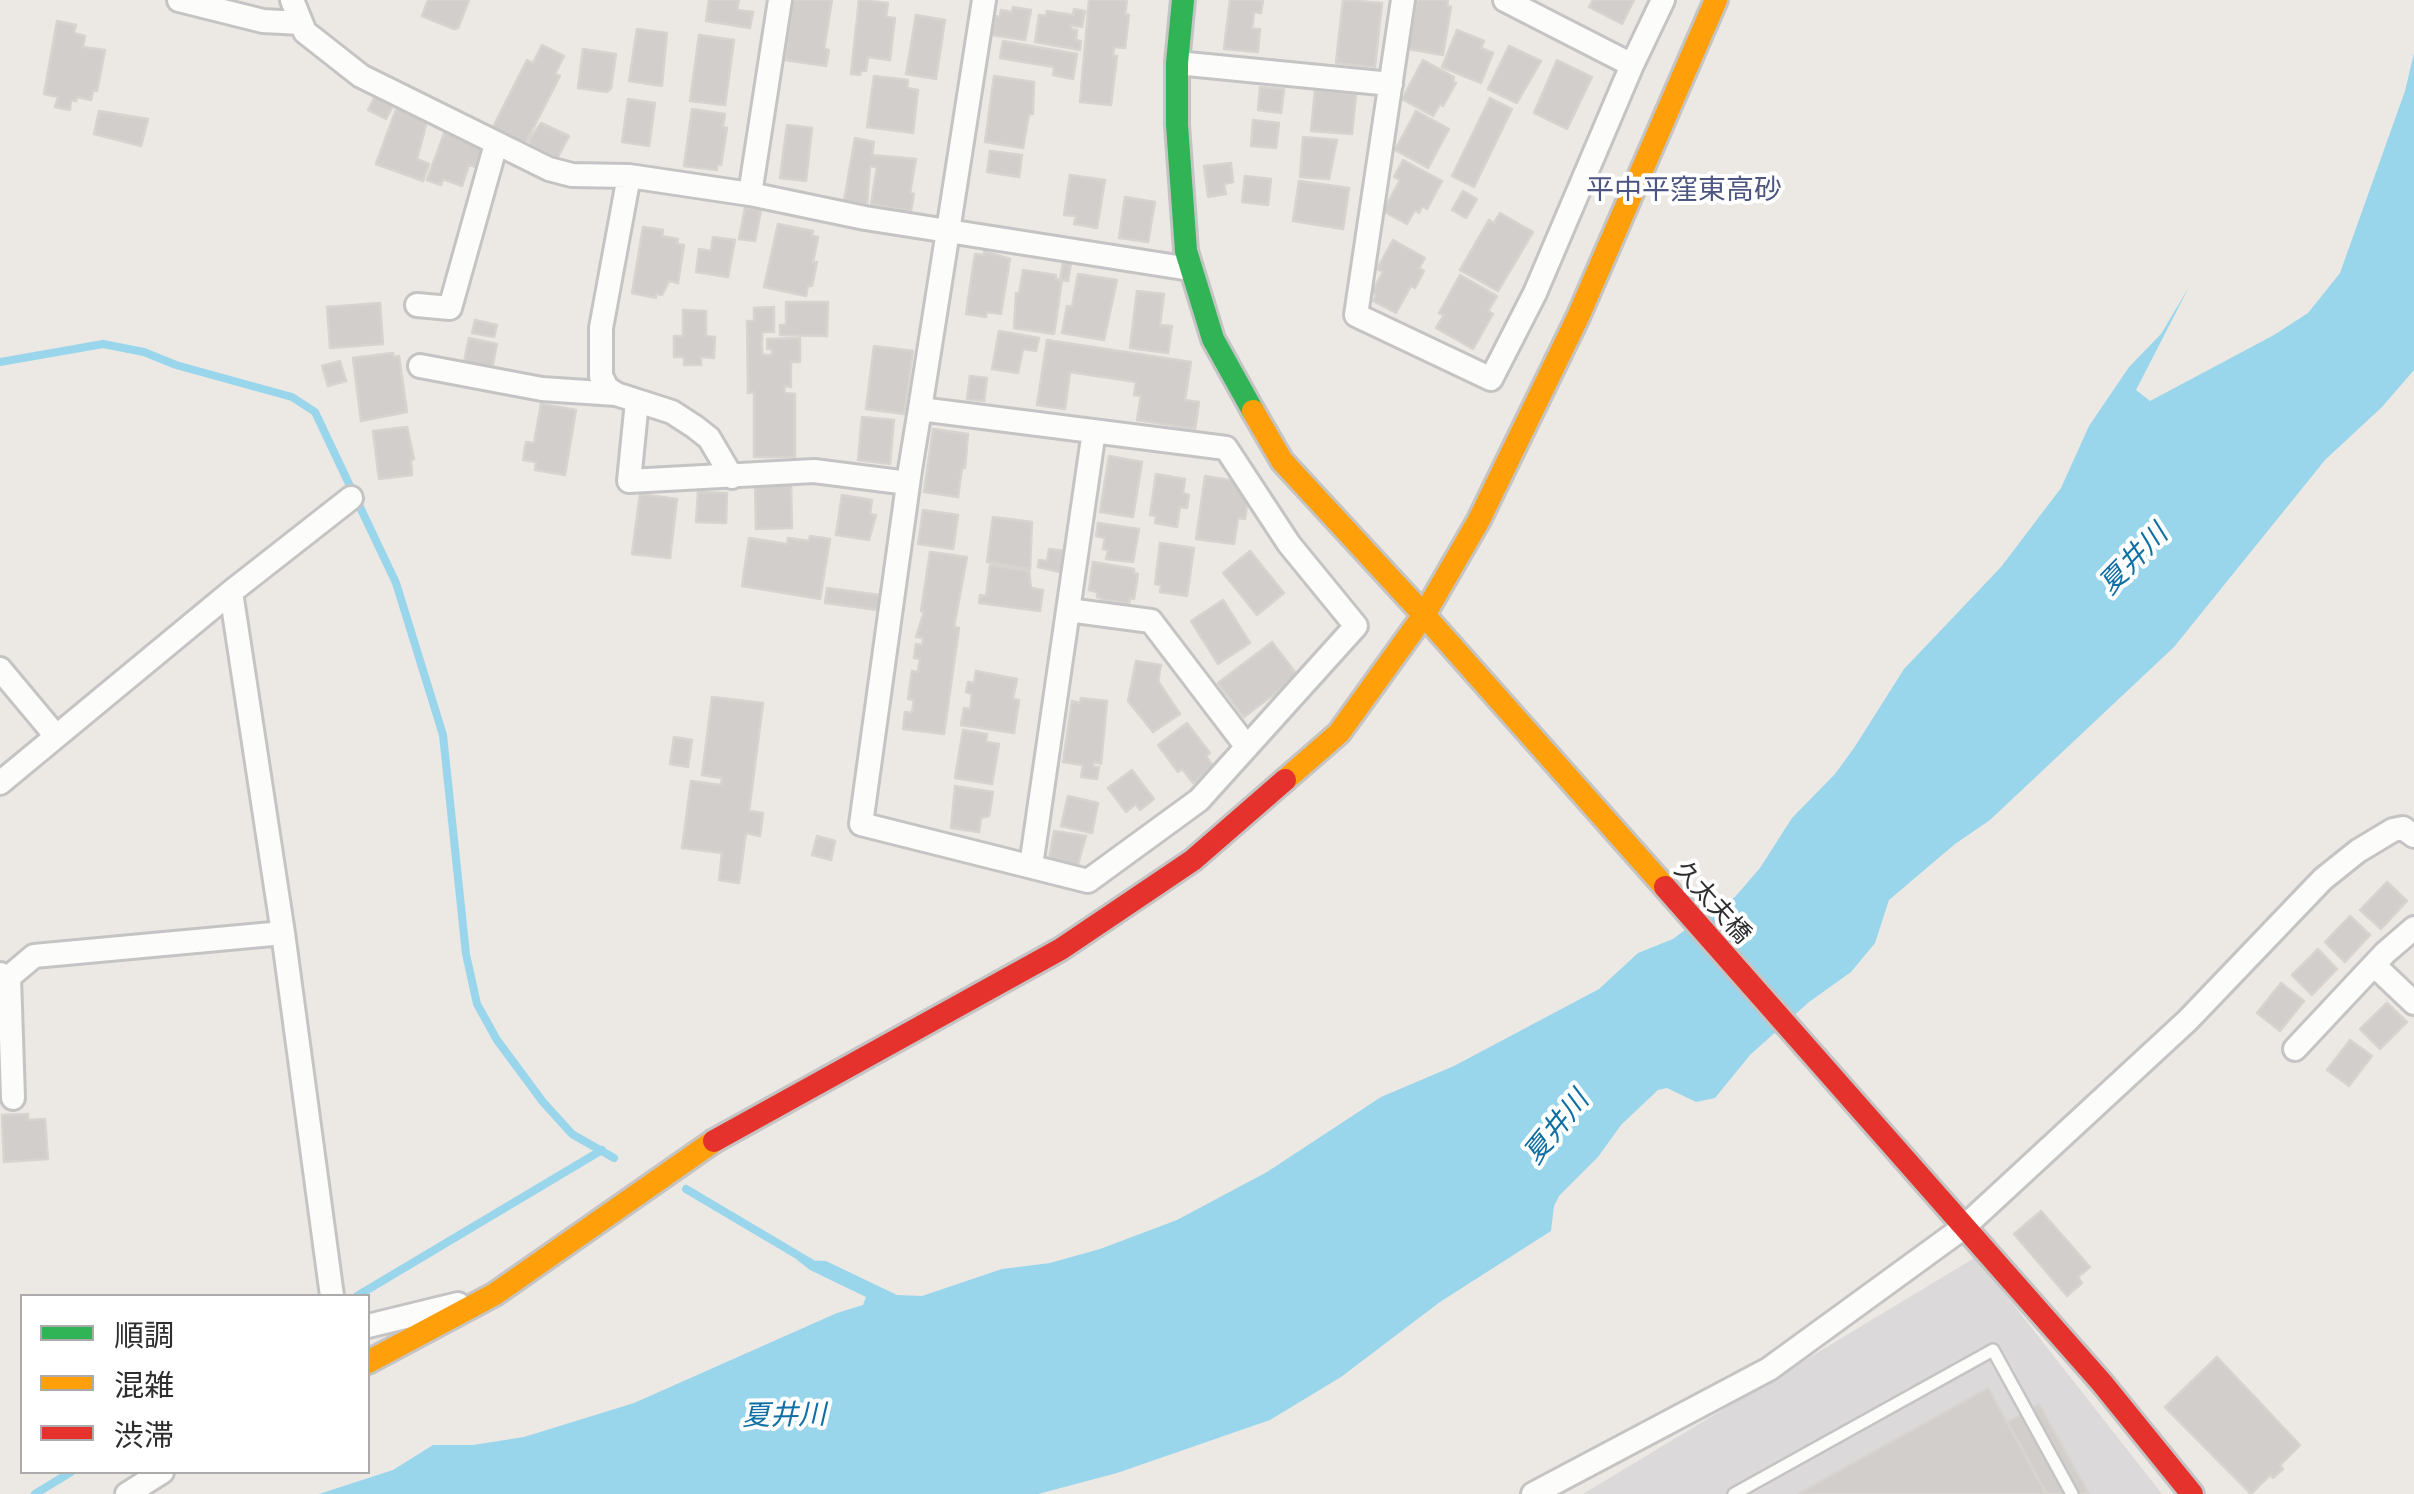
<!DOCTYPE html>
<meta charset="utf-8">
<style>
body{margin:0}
#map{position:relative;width:2414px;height:1494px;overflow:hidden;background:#ece8e4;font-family:Barlow,"Noto Sans JP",sans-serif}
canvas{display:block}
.legend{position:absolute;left:20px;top:1294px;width:350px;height:180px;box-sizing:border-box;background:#fff;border:2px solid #ababab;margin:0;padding:12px 18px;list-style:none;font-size:30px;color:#2e2e2e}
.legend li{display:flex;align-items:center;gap:20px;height:50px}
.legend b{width:50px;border:2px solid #ababab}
</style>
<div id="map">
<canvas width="2414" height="1494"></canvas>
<ul class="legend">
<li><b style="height:12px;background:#30b455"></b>順調</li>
<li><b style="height:12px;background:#ff9f0a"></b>混雑</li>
<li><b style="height:12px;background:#e5322d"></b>渋滞</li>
</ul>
</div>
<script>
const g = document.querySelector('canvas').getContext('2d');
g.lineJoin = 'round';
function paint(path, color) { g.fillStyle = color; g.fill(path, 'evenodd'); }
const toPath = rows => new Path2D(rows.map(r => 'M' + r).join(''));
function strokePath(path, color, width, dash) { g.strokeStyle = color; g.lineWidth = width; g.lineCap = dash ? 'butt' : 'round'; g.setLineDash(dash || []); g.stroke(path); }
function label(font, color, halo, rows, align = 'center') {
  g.font = font + ' Barlow,"Noto Sans JP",sans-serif'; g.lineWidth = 8; g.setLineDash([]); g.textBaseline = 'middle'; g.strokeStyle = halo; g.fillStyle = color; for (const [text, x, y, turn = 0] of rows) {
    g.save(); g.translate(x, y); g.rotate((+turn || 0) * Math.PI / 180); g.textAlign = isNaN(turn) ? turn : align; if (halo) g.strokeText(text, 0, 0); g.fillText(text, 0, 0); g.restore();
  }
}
paint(toPath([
 [1976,1257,2162,1494,1583,1494]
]), '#dcd9db');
paint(toPath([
 [2414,53,2414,370,2382,407,2325,460,2174,647,1990,820,1955,844,1889,900,1875,943,1851,972,1809,1002,1750,1055,1715,1098,1696,1102,1667,1088,1658,1090,1621,1125,1598,1157,1559,1196,1554,1206,1551,1231,1440,1302,1341,1377,1270,1420,1117,1473,1038,1494,319,1494,393,1470,433,1445,473,1445,524,1437,634,1403,837,1313,863,1305,866,1297,810,1270,797,1260,826,1261,897,1295,922,1296,1002,1269,1050,1263,1100,1249,1177,1220,1267,1172,1381,1097,1454,1066,1599,989,1638,953,1673,939,1713,909,1735,897,1760,868,1792,818,1835,774,1854,748,1904,669,2001,567,2061,488,2089,426,2129,367,2161,334,2189,287,2136,390,2150,401,2274,335,2308,313,2340,273,2405,91]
]), '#99d6ec');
strokePath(toPath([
 [0,362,103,344,144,352,176,365,292,397,315,412,396,583,443,735,466,954,477,1004,497,1040,543,1102,572,1134,614,1158],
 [686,1189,811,1263],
 [357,1296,602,1150],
 [35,1494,71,1472]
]), '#99d6ec', 8);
const building = toPath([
 [428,0,469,0,458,28,454,29,422,16,428,0],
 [709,0,739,0,737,10,753,12,750,28,706,21,709,0],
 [793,0,832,0,824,49,829,50,826,66,785,60,793,0],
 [859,0,888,3,886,17,895,18,890,60,868,57,866,71,861,71,860,75,851,74,859,0],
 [1089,0,1127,0,1125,14,1129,15,1125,48,1114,47,1113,56,1117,56,1111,105,1080,102,1089,0],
 [1230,0,1263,0,1261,13,1254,12,1252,29,1260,29,1258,52,1224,49,1230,0],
 [1343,0,1382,3,1375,67,1336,63,1343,0],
 [1417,0,1448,0,1447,6,1451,7,1443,55,1408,49,1417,0],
 [1593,0,1634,0,1622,24,1589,7,1593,0],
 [1013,7,1031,10,1025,40,992,35,995,16,1000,17,1001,10,1012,12,1013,7],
 [1074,9,1085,11,1082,27,1071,25,1071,29,1077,30,1076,40,1081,41,1080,50,1035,42,1039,15,1046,16,1047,11,1073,15,1074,9],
 [916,15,945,20,936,79,906,74,916,15],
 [57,21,76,25,74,33,85,36,83,47,105,50,97,91,93,90,91,100,77,97,76,101,71,100,70,110,55,107,58,97,44,94,57,21],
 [637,29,667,33,662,86,629,81,637,29],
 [1457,30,1484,41,1481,48,1493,53,1481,83,1442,67,1457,30],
 [699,35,734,40,725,105,690,101,699,35],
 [1003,41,1077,54,1073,79,1053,75,1054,67,1000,58,1003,41],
 [542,45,564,56,555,74,560,76,525,144,493,127,527,60,533,63,542,45],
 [1509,46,1541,61,1517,103,1488,89,1509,46],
 [583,49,616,54,611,88,607,92,578,88,583,49],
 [1423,60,1454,77,1453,82,1456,83,1443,106,1440,104,1433,116,1402,99,1423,60],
 [1557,60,1592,77,1567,129,1534,113,1557,60],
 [874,76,908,80,907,88,918,90,913,133,867,127,874,76],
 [994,76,1034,82,1033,114,1029,114,1023,148,985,142,994,76],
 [1260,87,1284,89,1281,113,1258,110,1260,87],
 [1315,90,1356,94,1352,134,1311,131,1315,90],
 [377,93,395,102,386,119,368,110,377,93],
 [1490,98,1512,109,1474,187,1452,176,1490,98],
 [628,99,655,103,649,146,622,142,628,99],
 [398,104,428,118,417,159,429,164,423,181,376,164,398,104],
 [692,109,725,114,723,127,727,128,721,165,717,165,717,170,684,166,692,109],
 [99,111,148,119,141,146,94,134,99,111],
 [1416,111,1449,129,1428,168,1395,150,1416,111],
 [1253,120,1279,123,1276,148,1251,146,1253,120],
 [541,123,569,136,557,159,531,145,529,140,541,123],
 [787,125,812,128,806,181,780,178,787,125],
 [446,128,458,132,456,137,482,146,476,167,469,165,462,186,443,179,441,185,427,180,446,128],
 [1303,137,1337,140,1329,179,1300,177,1303,137],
 [855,138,874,142,872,155,916,159,910,193,914,194,911,211,871,204,877,167,870,166,867,205,844,201,855,138],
 [990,151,1022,155,1019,177,987,172,990,151],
 [1403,160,1442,181,1427,209,1422,206,1419,213,1415,210,1407,224,1383,211,1400,180,1394,177,1403,160],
 [1231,163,1233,182,1224,184,1226,194,1208,197,1204,166,1231,163],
 [1070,175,1105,180,1097,228,1074,224,1076,216,1064,215,1070,175],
 [1245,176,1271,179,1268,205,1242,202,1245,176],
 [1299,181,1349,188,1343,229,1293,221,1299,181],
 [1463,191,1477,199,1466,218,1452,210,1463,191],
 [1125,197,1155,202,1148,242,1119,238,1125,197],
 [745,208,761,210,755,241,739,239,745,208],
 [1500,213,1533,232,1498,291,1460,270,1489,220,1494,223,1500,213],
 [778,224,813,231,812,236,818,237,813,262,817,262,812,286,808,286,806,296,764,287,778,224],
 [643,227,663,230,662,236,678,239,677,244,684,245,678,283,669,281,662,295,656,294,656,298,632,293,643,227],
 [713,237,735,240,728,277,696,272,699,249,711,251,713,237],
 [1393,240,1425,258,1419,268,1424,271,1415,288,1411,286,1396,313,1373,301,1376,295,1371,293,1383,272,1377,269,1393,240],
 [984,251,1010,259,1001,314,987,312,986,317,966,314,975,254,984,255,984,251],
 [1063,262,1071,263,1068,281,1062,280,1054,334,1014,328,1016,293,1019,294,1023,270,1056,275,1056,279,1060,280,1063,262],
 [1078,274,1117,280,1104,340,1062,333,1067,306,1072,307,1078,274],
 [1460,275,1497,296,1488,311,1493,314,1473,349,1436,328,1444,315,1439,313,1460,275],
 [1137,291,1164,294,1160,325,1172,326,1168,353,1130,348,1137,291],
 [786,302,828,302,827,336,780,335,780,325,786,325,786,302],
 [380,303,383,344,330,348,327,307,380,303],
 [774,307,774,332,762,332,762,355,772,355,772,349,767,349,767,339,800,338,800,362,791,362,791,387,785,386,784,393,795,394,795,457,754,457,754,392,748,393,747,321,754,321,754,308,774,307],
 [683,310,706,311,706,336,715,337,714,358,701,357,701,365,684,365,684,357,674,357,674,336,683,336,683,310],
 [475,320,497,325,494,337,472,333,475,320],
 [999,331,1039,338,1036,351,1023,349,1018,373,992,369,999,331],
 [469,338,497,344,491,373,463,367,469,338],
 [1047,340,1191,362,1185,400,1199,402,1195,429,1137,420,1141,396,1134,395,1136,382,1070,372,1065,409,1037,405,1047,340],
 [874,346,913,351,904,414,866,409,874,346],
 [393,353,394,357,399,356,407,412,361,421,353,358,393,353],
 [340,361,346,381,328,386,322,366,340,361],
 [970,376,987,378,984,401,967,399,970,376],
 [541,404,576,410,565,475,535,470,536,462,523,460,526,442,534,443,541,404],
 [862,417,894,420,890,464,858,460,862,417],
 [407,427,414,459,411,460,412,475,379,479,373,431,407,427],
 [933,429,968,434,965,468,962,468,958,497,924,492,933,429],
 [1109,456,1142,462,1133,517,1100,512,1109,456],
 [1156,474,1185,479,1183,493,1189,495,1187,508,1180,507,1177,527,1155,523,1156,516,1150,515,1156,474],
 [1205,476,1242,482,1241,495,1248,497,1245,519,1238,518,1234,544,1196,539,1205,476],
 [791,482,792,528,756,529,755,483,791,482],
 [698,492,727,493,726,523,696,522,698,492],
 [640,494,677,499,670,558,632,554,640,494],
 [842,495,872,500,870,514,876,515,869,540,836,535,842,495],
 [923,510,958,515,953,549,918,544,923,510],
 [993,517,1032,522,1030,569,987,562,993,517],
 [1098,523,1139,529,1133,562,1106,559,1108,550,1103,549,1105,538,1096,536,1098,523],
 [810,536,830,539,820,599,742,586,749,538,787,544,788,538,809,541,810,536],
 [1160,543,1194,548,1187,596,1160,592,1161,585,1155,584,1160,543],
 [1049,549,1066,551,1064,573,1038,567,1039,560,1047,561,1049,549],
 [1250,551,1284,593,1257,615,1223,573,1250,551],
 [930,552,967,557,954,627,959,628,944,734,903,729,905,712,912,713,914,700,908,699,912,671,918,672,920,659,914,658,916,644,922,645,923,638,916,637,924,612,921,611,930,552],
 [1093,562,1134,569,1134,573,1138,574,1134,599,1130,598,1129,604,1105,600,1097,597,1097,592,1089,590,1093,562],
 [990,565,1029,571,1031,588,1043,590,1040,611,979,603,980,595,986,596,990,565],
 [827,588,880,595,878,610,825,603,827,588],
 [1223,600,1250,643,1218,664,1191,621,1223,600],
 [1272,642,1298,676,1244,717,1218,683,1272,642],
 [1136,661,1161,665,1158,681,1180,714,1153,732,1128,701,1136,661],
 [976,671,1017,679,1013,699,1019,700,1014,733,961,725,964,708,970,709,972,694,966,692,968,682,974,683,976,671],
 [712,697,763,703,749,811,763,813,760,836,746,833,739,883,719,880,722,853,682,848,691,781,721,785,722,778,702,775,712,697],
 [1081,698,1107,701,1101,764,1094,762,1093,767,1099,767,1097,779,1081,777,1083,765,1063,762,1072,701,1080,703,1081,698],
 [1187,723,1210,753,1206,756,1214,767,1193,783,1182,769,1178,772,1158,745,1187,723],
 [963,730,987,734,986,742,999,744,992,784,955,778,963,730],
 [674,737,692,740,688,767,670,764,674,737],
 [1132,770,1154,799,1140,810,1136,804,1126,812,1108,788,1132,770],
 [955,786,993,792,989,816,981,818,979,832,951,828,955,786],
 [1068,796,1098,803,1092,833,1061,826,1068,796],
 [1054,831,1086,836,1076,871,1061,868,1062,863,1049,860,1054,831],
 [817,836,835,841,831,860,812,855,817,836],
 [2387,882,2407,901,2381,929,2360,910,2387,882],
 [2350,916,2370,935,2345,962,2325,942,2350,916],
 [2318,949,2337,969,2312,995,2292,975,2318,949],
 [2281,983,2304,1001,2280,1031,2257,1013,2281,983],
 [2387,1003,2407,1022,2380,1049,2360,1029,2387,1003],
 [2350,1040,2372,1056,2349,1086,2327,1070,2350,1040],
 [28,1114,28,1120,45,1119,48,1159,4,1162,2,1115,28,1114],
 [2041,1211,2090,1267,2078,1277,2082,1283,2067,1296,2014,1234,2041,1211],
 [2217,1357,2300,1445,2280,1465,2283,1469,2273,1478,2270,1475,2251,1494,2165,1407,2217,1357],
 [1988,1388,2046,1494,1798,1494,1988,1388],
 [2039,1404,2089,1494,2047,1494,2008,1422,2039,1404]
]);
paint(building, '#d1cecb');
strokePath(building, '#d7d4d0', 2.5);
const lane = toPath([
 [1734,1494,1993,1350,2072,1494]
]);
const street = toPath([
 [179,0,263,21,301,23],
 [292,0,305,32,361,76,549,169,572,175,629,176,750,194,865,218,1190,269],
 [1403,0,1356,315,1491,379,1535,293,1632,65,1663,0],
 [1505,0,1632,65],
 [1177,63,1391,84],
 [629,176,601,328,601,376,607,388,616,394,672,412,695,427,709,438,732,477],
 [750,194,780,0],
 [417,305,450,308,496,144],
 [420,366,542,389,616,394],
 [637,401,629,481,814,471,908,483],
 [920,409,1226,448,1289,544,1356,626,1199,800,1088,881,861,824,910,470,920,409,948,231,984,0],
 [231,592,283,933,332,1296],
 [1068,610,1151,621,1247,747],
 [0,669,56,736],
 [0,783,231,592,351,498],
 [1031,866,1094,431],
 [2374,965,2414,1003],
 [0,974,4,978,9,977,34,956,283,933],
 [9,977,13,1098],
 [2295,1049,2385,953,2414,928],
 [368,1326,458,1304],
 [127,1494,162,1472],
 [1533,1494,1769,1369,1964,1227,2188,1020,2323,879,2358,851,2393,830,2403,828,2414,836]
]);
const fast = toPath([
 [1183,0,1177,63,1177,125,1186,251,1213,339,1253,411]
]);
const slow = toPath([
 [1253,411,1282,461,1424,615,1665,887],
 [1285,780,1339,733,1424,615,1479,520,1578,317,1716,0],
 [368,1362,495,1294,714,1141]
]);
const jam = toPath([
 [1665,887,2102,1383,2192,1494],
 [714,1141,1061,949,1193,860,1285,780]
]);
strokePath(lane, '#c5c4c5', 16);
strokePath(street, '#c5c4c5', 28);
strokePath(fast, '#c5c4c5', 28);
strokePath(slow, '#c5c4c5', 28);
strokePath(jam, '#c5c4c5', 28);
strokePath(lane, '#fcfcfb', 11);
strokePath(street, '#fcfcfb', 22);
strokePath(fast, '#30b455', 22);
strokePath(slow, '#ff9f0a', 22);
strokePath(jam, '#e5322d', 22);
label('25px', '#2e2e2e', '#fff', [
 ["久太夫橋",1713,902,48]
]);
label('28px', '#4d5680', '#fff', [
 ["平中平窪東高砂",1684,190]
]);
label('italic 28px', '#0d6fa3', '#fff', [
 ["夏井川",2133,559,-46],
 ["夏井川",1556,1127,-51],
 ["夏井川",784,1415,-1]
]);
</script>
